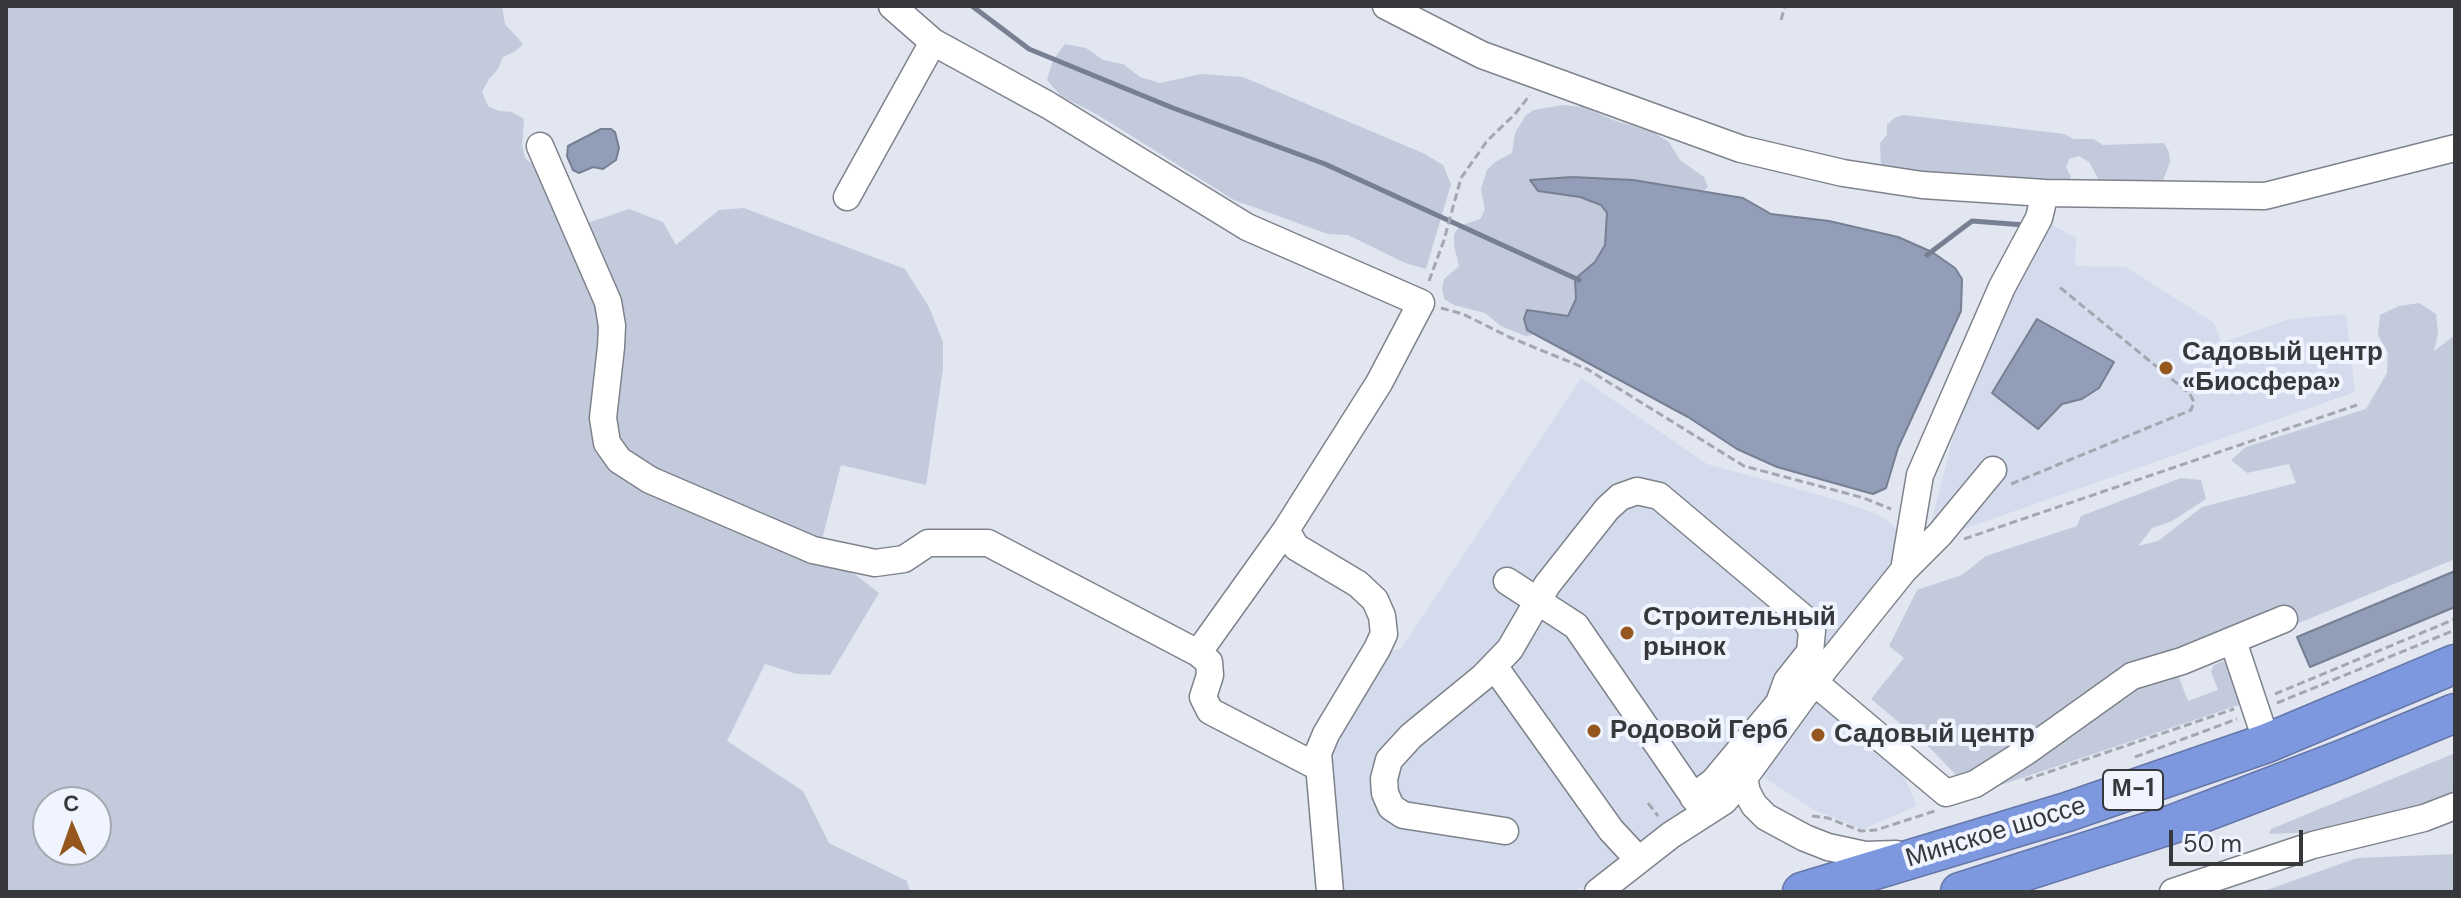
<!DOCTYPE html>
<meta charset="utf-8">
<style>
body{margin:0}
#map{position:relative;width:2461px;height:898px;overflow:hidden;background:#e2e6f1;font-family:"DM Sans",sans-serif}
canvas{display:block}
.frame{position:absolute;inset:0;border:8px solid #37383c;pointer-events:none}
.north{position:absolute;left:32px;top:786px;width:80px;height:80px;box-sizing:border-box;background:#eff4fe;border:2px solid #a5a9b0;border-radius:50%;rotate:358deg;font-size:22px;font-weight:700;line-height:32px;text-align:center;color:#37383c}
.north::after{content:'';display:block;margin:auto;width:28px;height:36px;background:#96571f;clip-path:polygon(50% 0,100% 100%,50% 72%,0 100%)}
.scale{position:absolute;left:2169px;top:830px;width:134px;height:36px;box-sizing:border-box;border:4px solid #37383c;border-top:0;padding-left:10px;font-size:24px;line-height:28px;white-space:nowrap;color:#37383c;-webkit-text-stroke:6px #eff4fe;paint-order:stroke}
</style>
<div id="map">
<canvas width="2461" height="898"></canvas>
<div class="frame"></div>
<div class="north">С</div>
<div class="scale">50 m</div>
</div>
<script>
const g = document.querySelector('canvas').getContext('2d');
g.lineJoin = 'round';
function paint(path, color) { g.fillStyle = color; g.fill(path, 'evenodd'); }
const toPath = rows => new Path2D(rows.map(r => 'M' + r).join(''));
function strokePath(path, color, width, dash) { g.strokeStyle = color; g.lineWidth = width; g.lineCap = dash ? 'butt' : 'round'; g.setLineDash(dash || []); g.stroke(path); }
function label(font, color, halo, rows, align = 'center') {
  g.font = font + ' "DM Sans",sans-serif'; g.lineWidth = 8; g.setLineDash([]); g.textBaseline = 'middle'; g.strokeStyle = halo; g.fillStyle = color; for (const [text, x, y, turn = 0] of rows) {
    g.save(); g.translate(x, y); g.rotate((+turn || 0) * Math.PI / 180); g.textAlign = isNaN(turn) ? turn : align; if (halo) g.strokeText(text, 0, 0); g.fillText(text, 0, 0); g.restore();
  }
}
paint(toPath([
 [2051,224,2076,238,2075,266,2126,267,2214,323,2221,343,2290,319,2346,314,2355,392,1952,533,1928,534,1954,434,2012,292],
 [1581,378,1707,464,1837,500,1879,515,1894,526,1901,537,1903,550,1718,794,1614,875,1571,892,1342,892,1328,744,1387,651,1401,649],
 [1811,698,1904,776,1917,806,1863,829,1814,810,1754,771]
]), '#d4dbec');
paint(toPath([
 [6,6,502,6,505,24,523,44,514,52,503,57,498,69,489,79,482,92,488,106,499,111,512,112,524,119,522,145,525,158,536,167,570,229,629,209,663,222,676,245,719,210,744,208,905,269,929,307,943,342,943,369,926,485,841,465,820,547,879,593,830,675,797,674,765,664,727,741,803,791,829,843,907,881,910,892,6,892],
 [48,802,96,802,96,850,48,850],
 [1065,44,1086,48,1103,60,1123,64,1140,77,1160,83,1201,74,1243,77,1425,154,1443,165,1451,184,1426,269,1405,263,1348,235,1328,234,1234,200,1098,115,1061,96,1047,80,1053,60],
 [1563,105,1584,107,1613,120,1651,131,1669,142,1680,160,1704,177,1708,187,1702,192,1633,180,1572,177,1530,180,1538,191,1580,197,1601,205,1607,213,1605,245,1595,262,1576,279,1576,299,1568,316,1542,312,1527,330,1533,335,1525,336,1501,326,1485,313,1454,305,1444,299,1442,289,1444,279,1459,266,1454,245,1454,234,1460,226,1480,219,1485,210,1481,189,1487,170,1495,162,1512,153,1515,133,1526,115,1534,110],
 [1904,115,2064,134,2074,139,2094,139,2103,145,2164,143,2169,152,2170,162,2163,181,2108,186,2099,180,2089,162,2079,156,2069,159,2066,167,2071,177,2065,185,1891,168,1881,164,1880,143,1887,135,1887,125,1894,118],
 [2419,303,2436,314,2438,333,2434,351,2455,335,2455,559,2294,625,2171,657,2188,701,2218,690,2211,671,2214,665,2227,660,2248,702,1980,792,1958,777,1932,750,1871,699,1904,658,1889,646,1917,590,1962,575,1986,556,2077,526,2081,516,2181,478,2201,480,2206,499,2172,521,2152,528,2138,546,2158,541,2202,507,2296,483,2289,464,2247,473,2231,460,2246,447,2366,409,2387,373,2388,353,2378,335,2380,315,2399,306],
 [2455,753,2455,795,2399,814,2317,832,2269,834,2271,829],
 [2455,854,2455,892,2261,892,2357,858]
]), '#c2cadc');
const water = toPath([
 [601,129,611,129,615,132,619,148,616,160,603,169,593,167,579,173,573,170,567,156,568,146,601,129],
 [1572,177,1633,180,1743,198,1771,214,1829,221,1898,237,1932,252,1955,268,1962,279,1961,311,1898,448,1886,488,1873,494,1777,467,1737,449,1688,417,1527,330,1524,319,1527,310,1568,316,1576,299,1575,279,1595,262,1605,245,1607,213,1601,205,1580,197,1538,191,1530,180,1572,177],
 [2037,319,2114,362,2099,388,2082,399,2062,404,2038,429,1992,393,2037,319],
 [2455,571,2455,607,2310,667,2297,637,2455,571]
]);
paint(water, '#929db8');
strokePath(water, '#777f93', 2);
strokePath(toPath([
 [972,6,1029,49,1173,108,1325,164,1579,280],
 [1927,255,1972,221,2025,225]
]), '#777f93', 5);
const minor = toPath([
 [892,6,933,42,1048,105,1247,227,1421,303,1379,383,1286,530,1296,547,1358,584,1375,600,1382,616,1384,634,1377,649,1326,734,1318,753,1330,892],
 [1386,6,1482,55,1741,149,1843,173,1922,185,2045,193,2265,196,2455,148],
 [540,146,608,302,612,326,611,347,603,418,607,443,619,460,650,480,813,550,875,563,904,559,928,543,988,543,1198,653,1209,662,1210,675,1203,697,1210,711,1318,767],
 [847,197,933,42],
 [1904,570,1940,534,1993,470],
 [1507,581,1576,626,1702,809],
 [2233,641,2267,743],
 [1198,653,1286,530],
 [1494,666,1611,830,1638,859],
 [1814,682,1946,793,1975,784,2027,751,2132,676,2182,661,2284,619],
 [1744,778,1747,792,1754,805,1766,817,1805,838,1828,847,1865,855,1896,854],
 [1505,831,1403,815,1391,807,1385,793,1384,779,1389,760,1411,736,1483,677,1510,649,1547,585,1607,509,1620,497,1637,491,1659,496,1806,620,1812,631,1810,652,1787,681,1779,703,1714,781,1693,797],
 [1598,892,1671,835,1724,801,1744,778,1814,682,1904,570,1920,475,2002,287,2039,218,2045,193],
 [2173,892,2313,845,2424,818,2455,806]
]);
const highway = toPath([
 [1802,892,2067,812,2267,743,2455,664],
 [1960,892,2176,823,2341,760,2455,713]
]);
strokePath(minor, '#7e828b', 29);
strokePath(highway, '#6576a7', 41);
strokePath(toPath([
 [1781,20,1785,6],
 [1429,281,1444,240,1461,178,1487,141,1515,114,1530,95],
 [1441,308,1463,314,1509,337,1587,369,1744,466,1864,498,1891,509],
 [2011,484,2191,410,2194,402,2190,394,2057,285],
 [1964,539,2357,405],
 [2275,694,2455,619],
 [2277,703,2455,630],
 [2135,757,2237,719],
 [2025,780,2234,709],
 [1648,803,1658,816],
 [1812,816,1828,818,1861,831,1876,830,1935,811]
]), '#a4a7b0', 3, [8, 4]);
strokePath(minor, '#fff', 26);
strokePath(highway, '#7e98e0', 38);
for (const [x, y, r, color] of [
 [2166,368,8,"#96571f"],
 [1627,633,8,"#96571f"],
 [1594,731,8,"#96571f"],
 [1818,735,8,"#96571f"]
]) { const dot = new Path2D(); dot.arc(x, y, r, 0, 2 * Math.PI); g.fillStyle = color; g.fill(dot); strokePath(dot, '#eff4fe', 3); }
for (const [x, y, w] of [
 [2133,790,60]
]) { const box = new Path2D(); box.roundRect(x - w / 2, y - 20, w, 40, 6); g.fillStyle = '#eff4fe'; g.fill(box); strokePath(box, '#37383c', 2); }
label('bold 24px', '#37383c', null, [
 ["М-1",2133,790]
]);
label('bold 26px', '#37383c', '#eff4fe', [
 ["Садовый центр",2182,353],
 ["«Биосфера»",2182,383],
 ["Строительный",1643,618],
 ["рынок",1643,648],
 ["Родовой Герб",1610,731],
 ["Садовый центр",1834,735]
], 'left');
label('26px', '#37383c', '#eff4fe', [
 ["Минское шоссе",1996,833,-17]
]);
</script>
